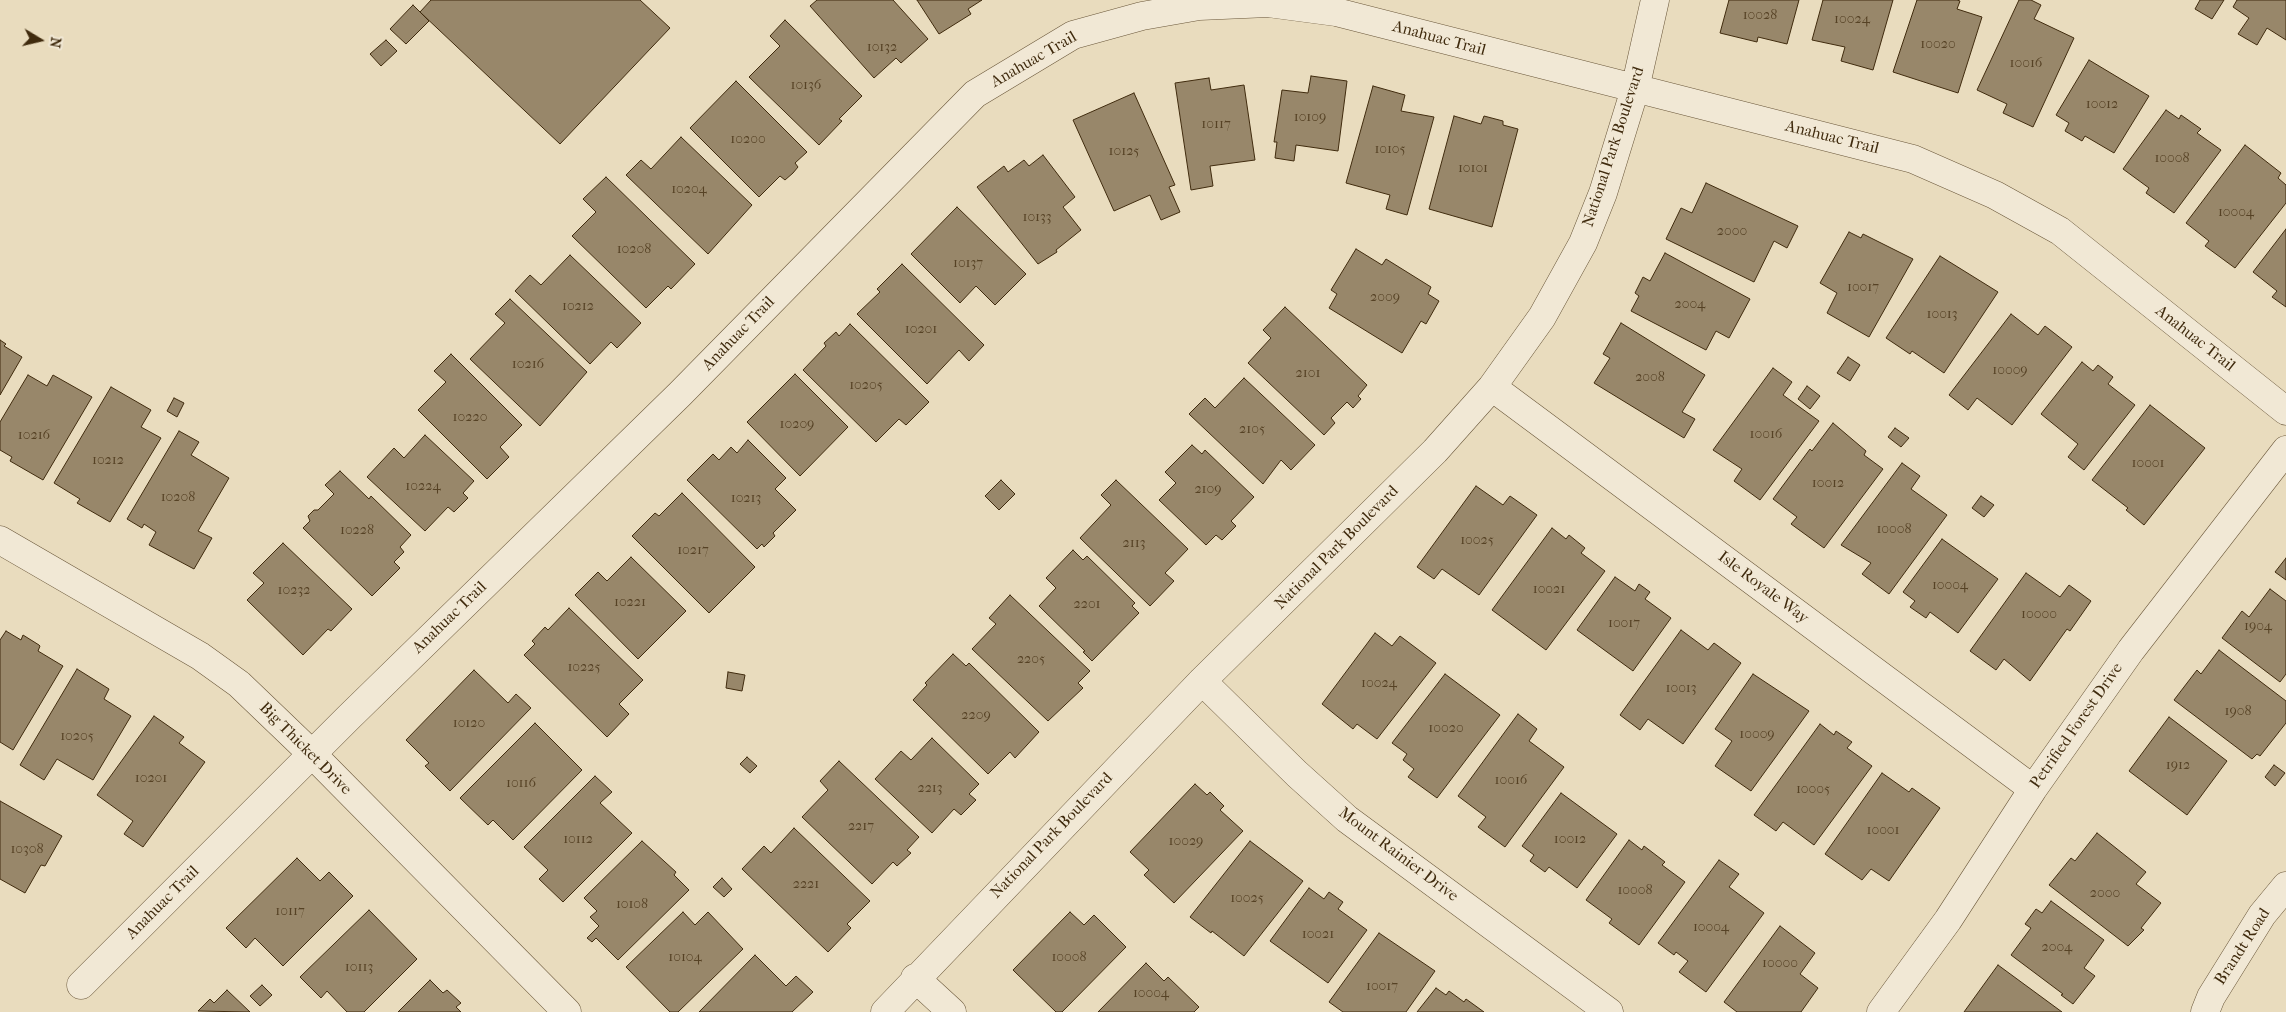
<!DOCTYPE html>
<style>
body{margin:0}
#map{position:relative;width:2286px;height:1012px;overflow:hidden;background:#e9dcbe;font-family:"IM FELL French Canon",serif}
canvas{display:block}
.north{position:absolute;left:15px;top:15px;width:50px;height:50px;-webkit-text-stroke:4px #f1e8d5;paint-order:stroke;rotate:99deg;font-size:14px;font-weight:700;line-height:20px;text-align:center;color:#402b0e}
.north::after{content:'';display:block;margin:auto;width:18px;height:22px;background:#402b0e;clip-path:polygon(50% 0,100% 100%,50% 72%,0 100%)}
</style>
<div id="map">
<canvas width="2286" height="1012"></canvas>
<div class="north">N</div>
</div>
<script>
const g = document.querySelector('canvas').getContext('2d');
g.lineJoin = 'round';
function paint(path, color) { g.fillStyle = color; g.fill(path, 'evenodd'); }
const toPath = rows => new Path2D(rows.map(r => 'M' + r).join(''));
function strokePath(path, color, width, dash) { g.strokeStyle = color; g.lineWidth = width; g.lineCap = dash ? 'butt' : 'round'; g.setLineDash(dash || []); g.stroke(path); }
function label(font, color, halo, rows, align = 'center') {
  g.font = font + ' "IM FELL French Canon",serif'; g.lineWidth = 4.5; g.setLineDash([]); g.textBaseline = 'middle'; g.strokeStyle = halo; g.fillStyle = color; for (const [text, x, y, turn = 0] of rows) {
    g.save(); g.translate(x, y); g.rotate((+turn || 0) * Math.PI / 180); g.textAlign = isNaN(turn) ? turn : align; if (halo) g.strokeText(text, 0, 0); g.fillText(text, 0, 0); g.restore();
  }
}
const building = toPath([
 [431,0,640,0,670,28,560,144,420,12,431,0],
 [817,0,893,0,928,39,901,63,896,58,874,78,810,6,817,0],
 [917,0,982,0,968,9,971,14,939,34,917,0],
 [1729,0,1799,0,1787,44,1758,37,1757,42,1720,33,1729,0],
 [1823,0,1893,0,1873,70,1841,61,1845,47,1812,40,1823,0],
 [1917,0,1957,0,1960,1,1957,9,1982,17,1958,93,1893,72,1917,0],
 [2019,0,2031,0,2041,5,2034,19,2074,38,2033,127,2003,113,2007,104,1977,90,2019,0],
 [2200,0,2224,0,2212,19,2195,9,2200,0],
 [2237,0,2286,0,2286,40,2267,28,2257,45,2238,34,2249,18,2233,7,2237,0],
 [413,5,429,21,406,44,390,29,413,5],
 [785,20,862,96,839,119,842,121,819,145,749,77,780,46,770,36,785,20],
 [386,40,397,51,381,66,370,54,386,40],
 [2089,60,2149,96,2114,153,2085,136,2082,141,2065,131,2069,123,2056,115,2089,60],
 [1311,76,1347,81,1338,151,1296,145,1294,161,1275,158,1277,142,1274,142,1282,90,1308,93,1311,76],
 [1209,78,1211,90,1244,85,1255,160,1210,166,1213,186,1191,190,1175,83,1209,78],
 [736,81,807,152,795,163,798,167,793,173,785,180,780,176,759,197,690,128,736,81],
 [1373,86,1405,95,1401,111,1434,117,1407,215,1386,209,1390,195,1346,183,1373,86],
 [1134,93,1175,185,1169,187,1180,212,1161,220,1150,195,1114,211,1073,120,1134,93],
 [2166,110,2179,119,2181,115,2201,129,2197,133,2221,150,2174,213,2146,193,2149,188,2123,169,2166,110],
 [1454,116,1481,124,1484,116,1503,121,1503,125,1518,129,1492,227,1429,209,1454,116],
 [681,137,752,205,708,254,626,175,641,160,651,169,681,137],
 [2245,145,2281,173,2278,178,2286,185,2286,203,2235,268,2205,246,2209,241,2186,223,2245,145],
 [1043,155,1075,197,1063,207,1081,230,1056,250,1057,252,1038,264,977,187,1004,166,1008,172,1024,160,1029,166,1043,155],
 [606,177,695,264,671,289,668,286,646,308,572,236,596,212,583,199,606,177],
 [1706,183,1798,226,1787,248,1774,241,1754,282,1666,239,1681,208,1692,213,1706,183],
 [957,207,1026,274,995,305,976,286,960,303,911,254,957,207],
 [2286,229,2286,307,2272,297,2277,291,2253,272,2286,229],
 [1849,232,1861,238,1863,234,1913,259,1869,337,1827,313,1837,293,1820,283,1849,232],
 [1356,249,1382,265,1386,259,1431,287,1428,294,1439,301,1426,324,1421,321,1402,353,1329,308,1337,294,1331,290,1356,249],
 [1665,253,1750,299,1729,338,1716,331,1706,350,1631,311,1639,296,1635,293,1643,277,1650,281,1665,253],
 [570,255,641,323,617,348,611,342,590,364,515,291,530,275,541,285,570,255],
 [1940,256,1998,292,1944,373,1912,351,1910,354,1886,338,1940,256],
 [902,264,984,345,969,361,959,350,927,384,857,314,880,292,877,289,902,264],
 [510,299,587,372,540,426,470,359,505,323,495,314,510,299],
 [1285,307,1367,385,1358,396,1361,399,1353,408,1347,402,1331,418,1335,423,1324,435,1248,363,1271,338,1263,330,1285,307],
 [2011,314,2038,335,2045,326,2072,347,2012,425,1977,398,1968,410,1949,395,2011,314],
 [1621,323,1705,375,1682,412,1695,419,1684,438,1594,383,1610,358,1603,354,1621,323],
 [850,324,929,402,906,425,899,419,876,442,803,370,826,346,824,343,836,332,839,336,850,324],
 [0,340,6,344,4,346,22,357,0,395,0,340],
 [451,354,522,425,500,447,509,457,487,479,418,410,446,382,434,371,451,354],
 [1848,357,1860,365,1850,381,1837,373,1848,357],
 [2082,362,2093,371,2098,365,2113,377,2108,384,2135,405,2084,470,2068,457,2078,444,2041,414,2082,362],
 [1773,368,1792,382,1783,395,1819,421,1760,500,1734,481,1742,469,1713,450,1773,368],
 [795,374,848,427,800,476,747,422,795,374],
 [28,375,47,386,53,375,92,397,43,480,10,461,12,457,0,450,0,422,28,375],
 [1244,378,1315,445,1291,470,1281,460,1263,484,1189,414,1205,398,1215,408,1244,378],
 [1807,386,1820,396,1810,409,1798,399,1807,386],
 [111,387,151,410,141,427,161,438,110,522,77,503,80,499,54,483,111,387],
 [174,398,184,403,177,417,167,411,174,398],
 [2150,405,2205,448,2144,525,2126,510,2128,508,2092,480,2150,405],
 [1833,423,1866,451,1864,455,1883,469,1824,548,1791,524,1797,517,1773,499,1810,449,1812,451,1833,423],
 [1895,428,1909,438,1901,447,1888,437,1895,428],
 [179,431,199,442,191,455,229,478,198,531,212,538,194,569,149,545,156,532,144,524,142,528,127,519,179,431],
 [425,435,474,481,463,493,468,498,454,512,448,507,425,531,367,477,394,448,404,458,425,435],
 [748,440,786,478,775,489,796,510,773,533,775,536,764,547,762,544,757,549,687,480,713,454,719,460,731,447,737,453,748,440],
 [1192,445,1202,454,1205,450,1254,497,1231,521,1236,526,1222,540,1216,535,1206,545,1159,500,1176,483,1165,472,1192,445],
 [1902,463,1920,476,1911,489,1947,515,1889,594,1862,574,1871,563,1841,545,1902,463],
 [340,471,369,499,371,496,411,535,400,547,404,552,394,562,400,568,372,596,303,528,310,521,308,516,314,510,318,510,334,494,325,485,340,471],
 [1001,480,1015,494,999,510,985,496,1001,480],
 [1116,480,1188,549,1165,573,1174,581,1150,606,1080,538,1111,505,1101,495,1116,480],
 [1476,486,1503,505,1510,496,1537,515,1479,595,1442,569,1434,579,1417,567,1476,486],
 [682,493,755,567,709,613,632,536,655,513,659,516,682,493],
 [1981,496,1994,505,1984,517,1972,508,1981,496],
 [1552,528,1566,539,1569,535,1585,548,1581,553,1605,571,1546,650,1492,610,1552,528],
 [1942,539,1998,579,1958,633,1930,612,1926,618,1910,607,1915,601,1903,592,1942,539],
 [283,543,352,609,331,631,328,629,303,655,247,600,264,583,253,573,283,543],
 [1073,550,1083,560,1087,556,1135,603,1132,606,1139,613,1092,661,1083,652,1085,651,1039,606,1056,588,1046,578,1073,550],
 [631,557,686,611,638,659,575,595,598,572,607,581,631,557],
 [2286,558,2286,580,2275,572,2286,558],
 [2026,573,2060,597,2069,585,2091,601,2070,631,2067,629,2030,681,2004,659,1996,670,1970,651,2026,573],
 [1615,577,1635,591,1639,584,1650,592,1645,599,1671,618,1633,671,1577,630,1615,577],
 [2270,589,2286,601,2286,674,2280,682,2222,638,2242,611,2249,617,2270,589],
 [1010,595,1090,671,1078,683,1083,688,1048,721,972,649,996,624,989,618,1010,595],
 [569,608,643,680,619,704,629,714,607,737,524,655,535,644,532,641,545,627,548,630,569,608],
 [1681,630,1708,650,1714,643,1741,663,1683,744,1648,719,1640,730,1620,715,1681,630],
 [6,631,21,640,23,635,39,645,40,646,38,651,63,666,13,750,0,742,0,640,6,631],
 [1375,633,1392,646,1400,636,1436,663,1377,739,1357,724,1353,729,1322,704,1375,633],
 [2219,650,2286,701,2286,723,2260,756,2257,754,2252,759,2174,700,2197,670,2201,674,2219,650],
 [953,654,966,666,969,663,1039,732,1015,758,1010,752,988,774,913,700,927,685,925,683,953,654],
 [77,669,109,689,104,699,131,716,93,780,57,759,44,780,20,765,77,669],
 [474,670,508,703,516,694,531,708,450,791,425,766,429,763,406,740,474,670],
 [728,672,745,675,742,691,726,688,728,672],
 [1445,674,1500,715,1437,798,1408,777,1414,769,1403,760,1407,754,1392,743,1445,674],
 [1753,674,1809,711,1751,791,1715,766,1732,741,1715,729,1753,674],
 [1518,714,1537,729,1529,741,1564,767,1505,847,1478,827,1486,817,1458,796,1518,714],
 [154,716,184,737,179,743,205,762,143,847,124,834,133,821,97,795,154,716],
 [2169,717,2227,761,2187,815,2129,771,2169,717],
 [535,723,582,770,513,840,493,820,488,825,460,798,535,723],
 [1820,724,1834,735,1836,731,1852,742,1847,748,1872,766,1814,845,1783,822,1776,831,1754,815,1820,724],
 [932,738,979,784,969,794,976,800,961,815,954,809,932,833,875,779,901,751,911,760,932,738],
 [747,757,757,766,750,773,740,764,747,757],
 [839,761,919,837,907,850,911,853,897,866,893,862,872,884,802,817,828,790,820,781,839,761],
 [2274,765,2285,773,2275,786,2265,777,2274,765],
 [1882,773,1909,792,1912,788,1940,808,1889,881,1871,869,1862,880,1825,854,1882,773],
 [595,776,612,792,600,803,632,833,563,902,539,879,548,870,524,847,595,776],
 [1195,784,1207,795,1210,792,1224,806,1220,810,1243,831,1174,903,1144,875,1149,870,1130,852,1195,784],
 [1561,793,1617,834,1577,888,1549,867,1545,872,1530,861,1534,855,1522,846,1561,793],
 [0,801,62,836,45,866,41,865,25,893,0,879,0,801],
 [794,828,870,901,847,924,851,928,828,952,742,869,764,846,771,853,794,828],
 [2097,833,2146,872,2136,884,2161,903,2141,928,2144,930,2128,946,2049,885,2071,858,2075,861,2097,833],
 [1629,840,1642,850,1644,846,1665,862,1662,865,1685,882,1639,945,1609,923,1612,919,1586,900,1629,840],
 [642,841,676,872,674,875,689,890,618,960,596,938,592,942,587,938,599,926,590,917,597,911,584,898,642,841],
 [1250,841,1303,881,1244,956,1212,931,1211,933,1190,917,1250,841],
 [297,858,320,881,329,872,353,896,283,966,255,938,246,948,226,928,297,858],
 [1719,860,1739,874,1729,887,1764,913,1706,992,1679,972,1688,961,1676,952,1674,955,1658,943,1719,860],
 [722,878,732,889,724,897,713,887,722,878],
 [1309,888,1324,899,1329,892,1343,902,1338,909,1367,930,1328,983,1270,941,1309,888],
 [2051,901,2104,940,2084,968,2095,976,2073,1004,2061,995,2063,994,2011,955,2031,928,2025,924,2036,909,2042,913,2051,901],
 [369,910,417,959,364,1012,347,1012,327,991,321,998,300,977,369,910],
 [683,912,695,925,708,912,743,949,678,1012,670,1012,626,967,683,912],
 [1070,912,1084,925,1094,915,1126,947,1062,1012,1056,1012,1013,970,1070,912],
 [1780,926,1815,953,1800,974,1818,988,1801,1012,1737,1012,1724,1002,1780,926],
 [1379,933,1435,971,1406,1012,1343,1012,1329,1002,1379,933],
 [755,955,786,986,796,976,813,992,792,1012,699,1012,755,955],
 [1146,963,1164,981,1168,977,1199,1007,1194,1012,1098,1012,1146,963],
 [1998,965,2062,1012,1964,1012,1998,965],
 [430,980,443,993,447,990,461,1003,456,1007,461,1012,398,1012,430,980],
 [262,985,272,995,260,1006,250,996,262,985],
 [1436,988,1446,995,1449,991,1464,1002,1466,999,1484,1012,1417,1012,1436,988],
 [227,990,250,1012,198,1011,210,999,214,1003,227,990]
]);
paint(building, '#98876a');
strokePath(building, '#402b0e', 1);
const minor = toPath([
 [1492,387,2033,789],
 [0,540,200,656,239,684,312,754,567,1012],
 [1202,681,1297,774,1347,819,1609,1012],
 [915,978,952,1012],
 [81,985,348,718,680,394,975,94,1073,35,1142,16,1199,6,1268,3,1336,12,1913,159,1995,195,2060,231,2286,411],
 [885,1012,1202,681,1435,451,1492,387,1542,317,1583,243,1603,193,1635,89,1655,0],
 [1881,1012,1948,920,2033,789,2131,650,2286,450]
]);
const tertiary = toPath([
 [2205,1012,2211,997,2262,915,2286,886]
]);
strokePath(minor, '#6a573a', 29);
strokePath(tertiary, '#6a573a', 29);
strokePath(minor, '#f1e8d5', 28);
strokePath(tertiary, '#f1e8d5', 28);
label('14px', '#564225', null, [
 ["10028",1760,16],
 ["10024",1852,20],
 ["10020",1938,45],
 ["10132",882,48],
 ["10016",2026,64],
 ["10136",806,86],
 ["10012",2102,105],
 ["10109",1310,118],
 ["10117",1216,125],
 ["10200",748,140],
 ["10105",1390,150],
 ["10125",1124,152],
 ["10008",2172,159],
 ["10101",1473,169],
 ["10204",689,190],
 ["10004",2236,213],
 ["10133",1037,218],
 ["2000",1732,232],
 ["10208",634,250],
 ["10137",968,264],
 ["10017",1863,288],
 ["2009",1385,298],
 ["2004",1690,305],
 ["10212",578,307],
 ["10013",1942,315],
 ["10201",921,330],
 ["10216",528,365],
 ["10009",2010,371],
 ["2101",1308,374],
 ["2008",1650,378],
 ["10205",866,386],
 ["10220",470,418],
 ["10209",797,425],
 ["2105",1252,430],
 ["10016",1766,435],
 ["10216",34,436],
 ["10212",108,461],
 ["10001",2148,464],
 ["10012",1828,484],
 ["10224",423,487],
 ["2109",1208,490],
 ["10208",178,498],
 ["10213",746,499],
 ["10008",1894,530],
 ["10228",357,531],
 ["10025",1477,541],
 ["2113",1134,544],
 ["10217",693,551],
 ["10004",1950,586],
 ["10021",1549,590],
 ["10232",294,591],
 ["10221",630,603],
 ["2201",1087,605],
 ["10000",2039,615],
 ["10017",1624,624],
 ["1904",2258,627],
 ["2205",1031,660],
 ["10225",584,668],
 ["10024",1379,684],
 ["10013",1681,689],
 ["1908",2238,712],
 ["2209",976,716],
 ["10120",469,724],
 ["10020",1446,729],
 ["10009",1757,735],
 ["10205",77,737],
 ["1912",2178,766],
 ["10201",151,779],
 ["10016",1511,781],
 ["10116",521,784],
 ["2213",930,789],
 ["10005",1813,790],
 ["2217",861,827],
 ["10001",1883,831],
 ["10112",578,840],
 ["10012",1570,840],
 ["10029",1186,842],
 ["10308",27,850],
 ["2221",806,885],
 ["10008",1635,891],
 ["2000",2105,894],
 ["10025",1247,899],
 ["10108",632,905],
 ["10117",290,912],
 ["10004",1711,928],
 ["10021",1318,935],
 ["2004",2057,948],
 ["10104",685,958],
 ["10008",1069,958],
 ["10000",1780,964],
 ["10113",359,968],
 ["10017",1382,987],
 ["10004",1151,994]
]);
label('16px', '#402b0e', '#f1e8d5', [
 ["Anahuac Trail",1439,39,15],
 ["Anahuac Trail",1034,60,-30],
 ["Anahuac Trail",1832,138,14],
 ["National Park Boulevard",1614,147,-72],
 ["Anahuac Trail",739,334,-46],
 ["Anahuac Trail",2195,339,38],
 ["National Park Boulevard",1337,548,-45],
 ["Isle Royale Way",1763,588,37],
 ["Anahuac Trail",450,618,-44],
 ["Petrified Forest Drive",2077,726,-55],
 ["Big Thicket Drive",305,749,45],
 ["National Park Boulevard",1052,836,-46],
 ["Mount Rainier Drive",1398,855,37],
 ["Anahuac Trail",163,903,-45],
 ["Brandt Road",2243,947,-57]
]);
</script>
